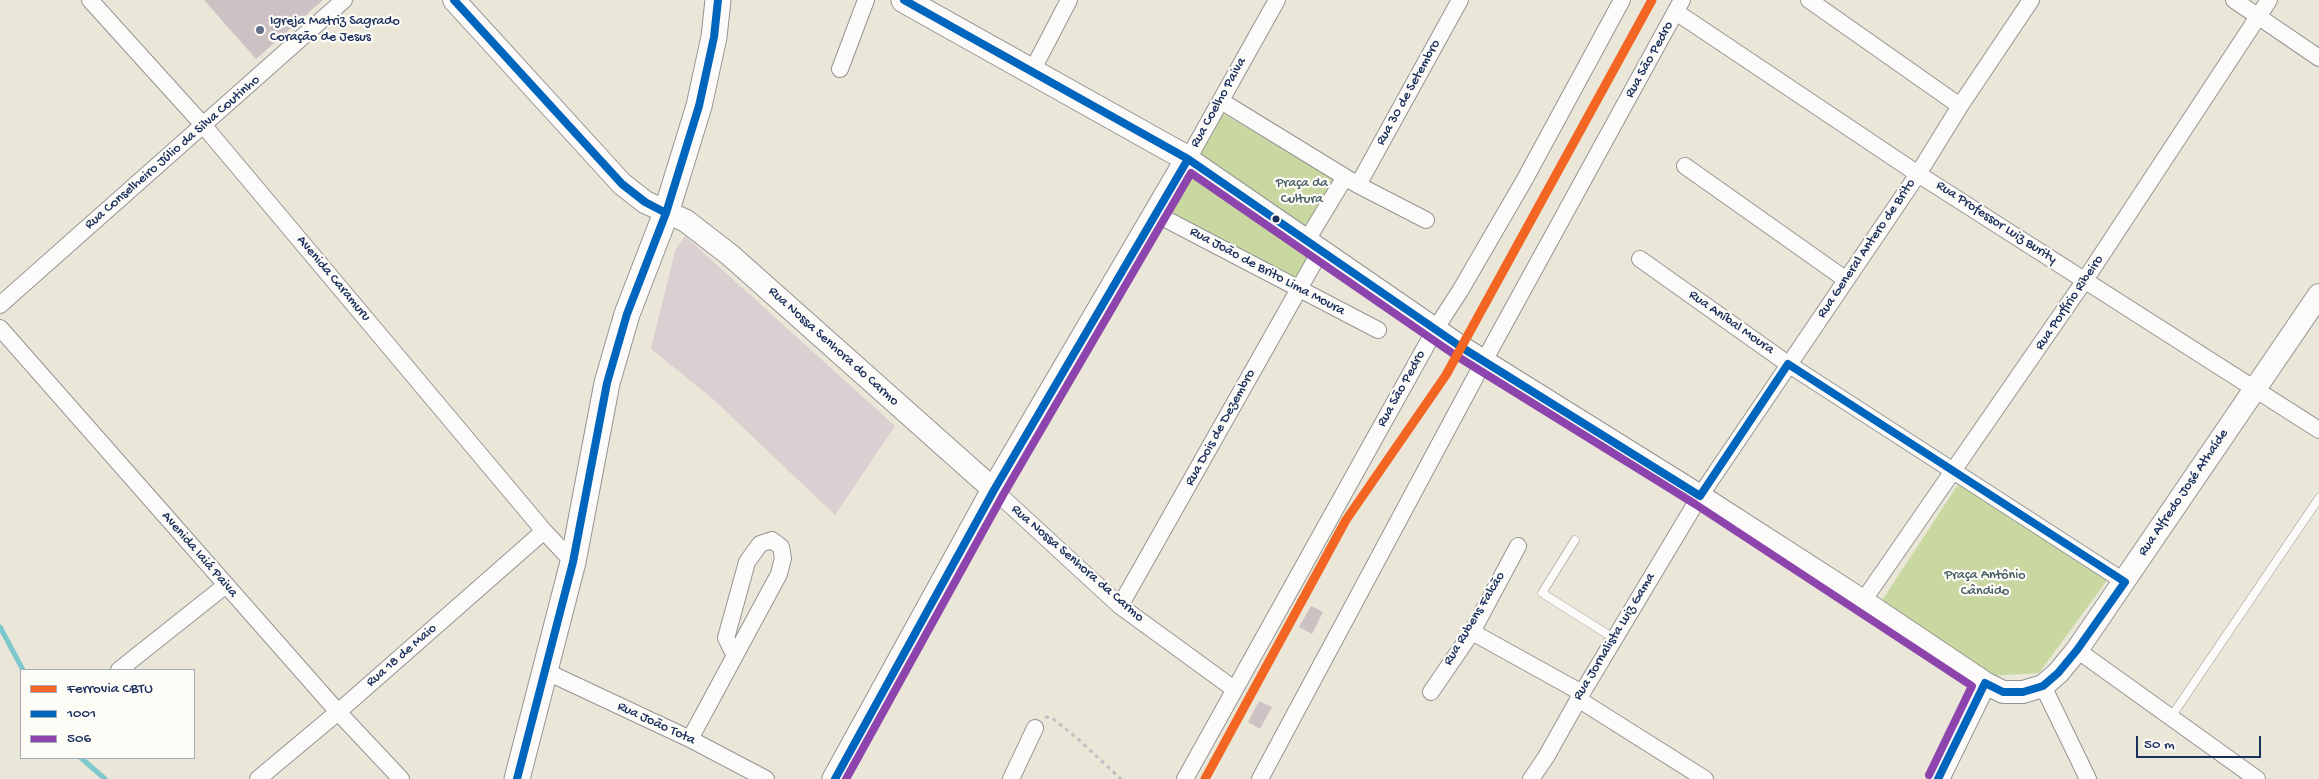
<!DOCTYPE html>
<meta charset="utf-8">
<style>
body{margin:0}
#map{position:relative;width:2319px;height:779px;overflow:hidden;background:#eae6d8;font-family:"Gochi Hand",sans-serif}
canvas{display:block}
.legend{position:absolute;left:20px;top:669px;width:175px;height:90px;box-sizing:border-box;background:#fdfcf7;border:1px solid #a3aaba;margin:0;padding:6px 9px;list-style:none;font-size:15px;color:#1b2f5e}
.legend li{display:flex;align-items:center;gap:10px;height:25px}
.legend b{width:25px;border:1px solid #a3aaba}
.scale{position:absolute;left:2136px;top:736px;width:125px;height:22px;box-sizing:border-box;border:2px solid #1b2f5e;border-top:0;padding-left:6px;font-size:15px;line-height:18px;white-space:nowrap;color:#1b2f5e;-webkit-text-stroke:4px #fdfcf7;paint-order:stroke}
</style>
<div id="map">
<canvas width="2319" height="779"></canvas>
<ul class="legend">
<li><b style="height:6px;background:#f26522"></b>Ferrovia CBTU</li>
<li><b style="height:6px;background:#0065bd"></b>1001</li>
<li><b style="height:6px;background:#8e44ad"></b>506</li>
</ul>
<div class="scale">50 m</div>
</div>
<script>
const g = document.querySelector('canvas').getContext('2d');
g.lineJoin = 'round';
function paint(path, color) { g.fillStyle = color; g.fill(path, 'evenodd'); }
const toPath = rows => new Path2D(rows.map(r => 'M' + r).join(''));
function strokePath(path, color, width, dash) { g.strokeStyle = color; g.lineWidth = width; g.lineCap = dash ? 'butt' : 'round'; g.setLineDash(dash || []); g.stroke(path); }
function label(font, color, halo, rows, align = 'center') {
  g.font = font + ' "Gochi Hand",sans-serif'; g.lineWidth = 4.5; g.setLineDash([]); g.textBaseline = 'middle'; g.strokeStyle = halo; g.fillStyle = color; for (const [text, x, y, turn = 0] of rows) {
    g.save(); g.translate(x, y); g.rotate((+turn || 0) * Math.PI / 180); g.textAlign = isNaN(turn) ? turn : align; if (halo) g.strokeText(text, 0, 0); g.fillText(text, 0, 0); g.restore();
  }
}
paint(toPath([
 [685,236,895,426,835,515,713,399,651,349,675,251]
]), '#dccfd1');
paint(toPath([
 [1222,113,1345,186,1315,234,1198,157],
 [1190,172,1313,251,1293,283,1163,211],
 [1961,480,2108,579,2039,673,1988,676,1881,602]
]), '#c8d8a0');
strokePath(toPath([
 [0,627,23,670],
 [81,758,105,779]
]), '#7dc8cd', 5);
paint(toPath([
 [204,0,323,0,256,59],
 [1311,606,1323,612,1312,634,1299,627],
 [1259,701,1272,707,1260,729,1248,722]
]), '#cdc2c3');
const lane = toPath([
 [1575,540,1542,593,1615,639],
 [2171,717,2319,498]
]);
const street = toPath([
 [90,0,204,126,544,531,573,562],
 [1809,0,1960,106],
 [2234,0,2319,58],
 [1676,12,1918,174,2319,430],
 [840,69,866,0],
 [1032,71,1069,0],
 [1221,101,1358,185,1426,220],
 [1188,159,1277,0],
 [1685,166,1845,279],
 [1358,185,1460,0],
 [1156,214,1378,330],
 [1307,240,1345,177],
 [1640,259,1788,364,2125,582],
 [0,305,344,0],
 [0,328,338,712,401,779],
 [994,490,1120,606,1234,689],
 [1863,601,2085,280,2269,0],
 [1120,606,1321,250],
 [1472,632,1582,693],
 [2077,650,2257,779],
 [119,670,226,585],
 [545,671,690,739,766,779],
 [2043,686,2088,779],
 [1431,692,1472,632,1518,546],
 [1578,699,1705,779],
 [690,739,779,574,783,558,781,547,772,540,760,544,747,562,726,638,734,654],
 [258,779,338,712,544,531],
 [1011,779,1035,728],
 [1185,779,1436,328,1460,291,1525,179,1622,0],
 [1260,779,1484,361,1682,0],
 [1531,779,1546,757,1582,693,1700,496,1918,174,1960,106,2031,0]
]);
const secondary = toPath([
 [454,0,622,184,645,202,686,221,730,255,994,490],
 [1188,159,1461,347,1700,496,1863,601,1985,683,2003,692,2023,692,2043,686,2058,673,2077,650,2319,295],
 [1938,779,1985,683]
]);
const primary = toPath([
 [517,779,573,562,607,383,627,314,666,213,699,106,714,37,718,0],
 [835,779,994,490,1188,159,904,0]
]);
strokePath(lane, '#939595', 9);
strokePath(street, '#939595', 18);
strokePath(secondary, '#939595', 24);
strokePath(primary, '#939595', 27);
strokePath(toPath([
 [1045,717,1052,718,1077,738,1121,779]
]), '#c0c1c3', 3, [4, 4]);
strokePath(lane, '#fcfbf9', 8);
strokePath(street, '#fcfbf9', 16);
strokePath(secondary, '#fcfbf9', 22);
strokePath(primary, '#fcfbf9', 25);
strokePath(toPath([
 [454,0,622,184,645,202,666,213],
 [904,0,1188,159,1461,347,1700,496,1788,364,2125,582,2077,650,2058,673,2043,686,2023,692,2003,692,1985,683,1938,779],
 [517,779,573,562,607,383,627,314,666,213,699,106,714,37,718,0],
 [835,779,994,490,1188,159]
]), '#0065bd', 8);
strokePath(toPath([
 [846,779,1003,495,1191,173,1455,355,1695,504,1972,686,1929,775]
]), '#8e44ad', 8);
strokePath(toPath([
 [1205,779,1346,520,1446,375,1652,0]
]), '#f26522', 9);
for (const [x, y, r, color] of [
 [260,30,5,"#636f89"],
 [1276,219,4.5,"#1b2f5e"]
]) { const dot = new Path2D(); dot.arc(x, y, r, 0, 2 * Math.PI); g.fillStyle = color; g.fill(dot); strokePath(dot, '#fdfcf7', 2); }
label('14px', '#1b2f5e', '#fdfcf7', [
 ["Igreja Matriz Sagrado",270,22],
 ["Coração de Jesus",270,38]
], 'left');
label('14px', '#1b2f5e', '#fdfcf7', [
 ["Rua São Pedro",1650,60,-61],
 ["Rua 30 de Setembro",1409,93,-61],
 ["Rua Coelho Paiva",1219,103,-61],
 ["Rua Conselheiro Júlio da Silva Coutinho",173,153,-41],
 ["Rua Professor Luiz Burity",1996,223,33],
 ["Rua General Antero de Brito",1867,249,-56],
 ["Rua João de Brito Lima Moura",1267,272,28],
 ["Avenida Caramuru",333,279,50],
 ["Rua Porfírio Ribeiro",2070,303,-56],
 ["Rua Aníbal Moura",1731,323,35],
 ["Rua Nossa Senhora do Carmo",833,347,42],
 ["Rua São Pedro",1402,389,-61],
 ["Rua Dois de Dezembro",1221,428,-61],
 ["Rua Alfredo José Athaíde",2184,493,-56],
 ["Avenida Iaiá Paiva",199,555,49],
 ["Rua Nossa Senhora da Carmo",1077,564,41],
 ["Rua Rubens Falcão",1475,619,-59],
 ["Rua Jornalista Luiz Gama",1615,637,-59],
 ["Rua 18 de Maio",402,656,-41],
 ["Rua João Tota",656,724,25]
]);
label('14px', '#465e64', '#fdfcf7', [
 ["Praça da",1302,184],
 ["Cultura",1302,200],
 ["Praça Antônio",1985,576],
 ["Cândido",1985,592]
]);
</script>
